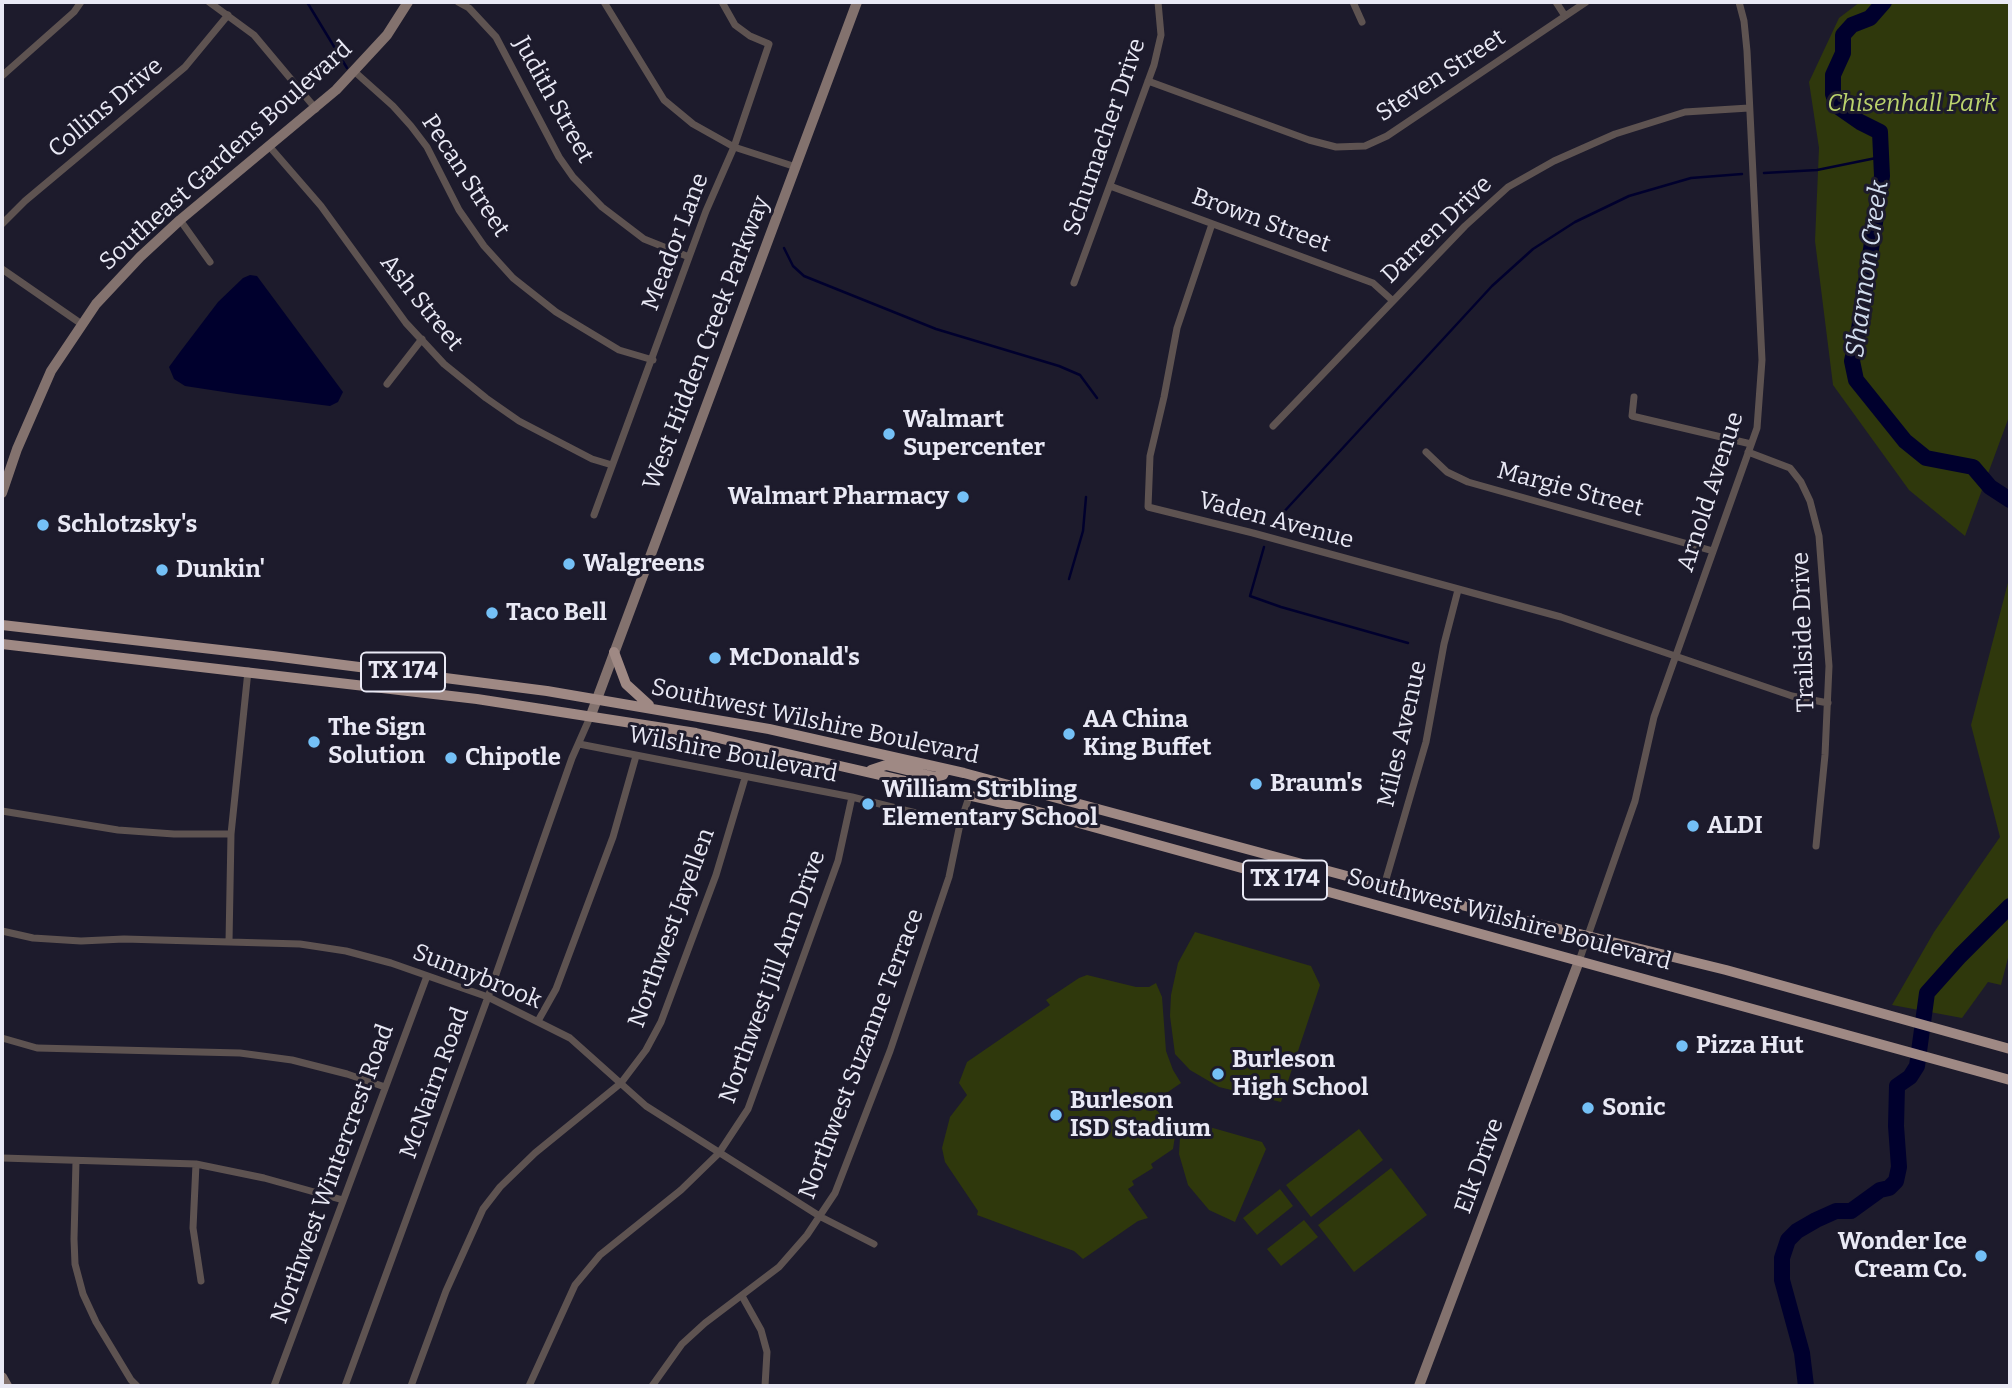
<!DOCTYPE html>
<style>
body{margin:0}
#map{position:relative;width:2012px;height:1388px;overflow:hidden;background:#1d1b2c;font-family:Bitter,serif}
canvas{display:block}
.frame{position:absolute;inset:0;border:4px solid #e9e9f5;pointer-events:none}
</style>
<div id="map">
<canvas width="2012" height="1388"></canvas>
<div class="frame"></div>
</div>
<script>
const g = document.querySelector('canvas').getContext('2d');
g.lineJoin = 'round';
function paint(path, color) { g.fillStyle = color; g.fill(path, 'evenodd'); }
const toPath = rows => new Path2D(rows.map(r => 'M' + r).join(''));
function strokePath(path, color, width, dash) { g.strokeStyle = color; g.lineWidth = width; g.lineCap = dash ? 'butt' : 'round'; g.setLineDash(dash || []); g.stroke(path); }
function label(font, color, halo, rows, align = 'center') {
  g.font = font + ' Bitter,serif'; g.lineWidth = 6; g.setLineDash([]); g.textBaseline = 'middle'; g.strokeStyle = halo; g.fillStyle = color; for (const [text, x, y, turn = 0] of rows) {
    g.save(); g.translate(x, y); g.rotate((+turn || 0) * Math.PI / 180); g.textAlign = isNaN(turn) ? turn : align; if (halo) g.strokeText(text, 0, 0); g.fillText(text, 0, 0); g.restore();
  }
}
paint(toPath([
 [1860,2,2010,2,2010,414,1965,536,1909,490,1833,385,1815,241,1819,148,1809,82,1839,18],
 [2010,575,2010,950,2001,985,1988,982,1962,1018,1892,1005,1934,932,2000,837,1971,725],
 [1195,932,1311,966,1320,985,1281,1102,1219,1087,1190,1070,1175,1054,1170,1016,1171,995,1178,963],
 [1087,975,1136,987,1149,987,1156,983,1162,997,1166,1051,1173,1070,1181,1083,1152,1103,1175,1136,1173,1149,1151,1164,1153,1168,1132,1181,1134,1185,1128,1189,1148,1218,1138,1221,1083,1259,1074,1251,977,1215,978,1211,945,1162,942,1148,950,1117,967,1095,959,1083,967,1062,1050,1005,1046,1000,1079,978],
 [1185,1120,1262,1142,1266,1149,1235,1222,1209,1210,1188,1185,1179,1154,1180,1137],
 [1359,1129,1383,1160,1311,1217,1286,1185],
 [1391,1168,1427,1215,1354,1272,1318,1225],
 [1280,1189,1293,1206,1257,1235,1243,1218],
 [1304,1220,1318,1237,1281,1266,1267,1249]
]), '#2f380c');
paint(toPath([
 [250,275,257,276,343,392,338,402,330,406,322,405,237,394,185,386,174,379,169,367,180,352,218,302,243,278]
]), '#00002d');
strokePath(toPath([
 [307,2,347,68],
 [1764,173,1817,170,1881,157],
 [784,248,793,266,804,276,936,329,1059,366,1080,375,1097,398],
 [1269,528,1492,286,1533,249,1575,222,1629,196,1691,178,1742,174],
 [1264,547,1250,596,1281,607,1408,643],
 [1069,579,1083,531,1086,497]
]), '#00002d', 2.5);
strokePath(toPath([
 [1884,2,1870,18,1852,25,1843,35,1843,53,1833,75,1833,94,1837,106,1860,122,1880,132,1882,176,1859,329,1852,361,1856,380,1905,441,1926,458,1973,467,1990,487,2010,500],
 [1806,1386,1802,1353,1782,1280,1782,1258,1788,1240,1797,1231,1816,1220,1836,1211,1851,1211,1880,1190,1889,1188,1896,1181,1899,1167,1896,1126,1897,1086,1910,1077,1917,1066,1927,993,1960,956,2010,906]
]), '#00002d', 16);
strokePath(toPath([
 [209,2,254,35,316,109],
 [458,2,469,8,496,37,559,157,573,177,602,207,644,239,689,257],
 [604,2,664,100,693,124,734,147,796,167],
 [1353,2,1362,22],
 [1556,2,1565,16],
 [355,72,393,106,411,126,427,147,459,210,484,246,513,278,556,312,619,350,653,360],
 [2,76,74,12,81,2],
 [1148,81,1309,140,1336,147,1365,146,1387,136,1586,2],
 [269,146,321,206,406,323,444,364,486,398,519,421,592,459,612,465],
 [1110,186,1373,283,1393,301],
 [180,220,210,262],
 [2,224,25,201,185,67,228,15],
 [1212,224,1177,328,1164,397,1150,456,1148,507,1253,533,1561,617,1792,696,1828,703],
 [2,269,83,325],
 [1074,283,1154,65,1161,35,1158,2],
 [387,384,422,339],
 [1634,397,1632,416,1751,444],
 [1273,426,1465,226,1508,187,1554,161,1615,134,1685,112,1749,108],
 [1426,452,1447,472,1468,482,1713,551],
 [1748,452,1790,468,1801,482,1810,501,1819,536,1829,666,1825,755,1816,846],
 [594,515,706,211,734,147,769,44,750,36,735,25,722,2],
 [579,744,852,797,960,824],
 [2,811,118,830,174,834,231,834],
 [1384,886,1426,742,1444,644,1458,590],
 [2,931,33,938,81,941,124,939,300,944,346,951,391,963,488,997,570,1038,646,1106,821,1217,874,1244],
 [229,942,231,834,248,671],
 [1579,961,1635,801,1654,717,1757,428,1762,360,1747,51,1744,21,1739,2],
 [538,1021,556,989,613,837,636,756],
 [2,1038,37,1048,240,1053,292,1060,347,1074,385,1087],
 [2,1158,196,1164,264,1178,343,1200],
 [76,1161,74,1239,75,1264,83,1294,96,1322,131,1380,137,1386],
 [196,1164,193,1228,201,1281],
 [742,1296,761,1330,767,1352,765,1386],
 [274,1386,427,976],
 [345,1386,488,997,572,758,591,715],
 [411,1386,446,1291,483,1209,500,1187,535,1153,621,1083,646,1050,661,1022,716,875,745,778],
 [529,1386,575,1285,600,1255,681,1190,719,1153,748,1109,838,861,852,797],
 [652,1386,682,1344,705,1323,779,1267,807,1235,835,1193,890,1051,949,877,960,824,970,794]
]), '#5e5351', 7);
strokePath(toPath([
 [2,493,17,449,51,371,96,304,140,257,180,220,336,90,387,35,408,2],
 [591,715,857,2],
 [2,1377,7,1386],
 [1419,1386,1579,961]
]), '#83726e', 10);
strokePath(toPath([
 [2,625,273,656,547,691,769,729,964,773,1384,886,1726,970,2010,1049],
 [2,644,477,699,696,733,1028,809,2010,1080],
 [614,652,626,684,649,705],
 [871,770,886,765,935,777,943,775,946,769]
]), '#9f8984', 10);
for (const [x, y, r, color] of [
 [889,434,7,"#74c0f6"],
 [963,497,7,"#74c0f6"],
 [43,525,7,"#74c0f6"],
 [569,564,7,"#74c0f6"],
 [162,570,7,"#74c0f6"],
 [492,613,7,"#74c0f6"],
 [715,658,7,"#74c0f6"],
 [1069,734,7,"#74c0f6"],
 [314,742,7,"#74c0f6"],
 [451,758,7,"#74c0f6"],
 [1256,784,7,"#74c0f6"],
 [868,804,7,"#74c0f6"],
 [1693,826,7,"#74c0f6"],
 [1682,1046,7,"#74c0f6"],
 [1218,1074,7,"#74c0f6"],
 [1588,1108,7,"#74c0f6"],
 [1056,1115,7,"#74c0f6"],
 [1981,1256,7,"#74c0f6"]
]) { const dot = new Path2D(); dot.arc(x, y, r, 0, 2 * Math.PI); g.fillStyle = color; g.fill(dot); strokePath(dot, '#1d1b2c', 2.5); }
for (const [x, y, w] of [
 [403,672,84],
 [1285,880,84]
]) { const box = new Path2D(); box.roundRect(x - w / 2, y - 19.5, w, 39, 5); g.fillStyle = '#1d1b2c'; g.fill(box); strokePath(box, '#e9e9f5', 2); }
label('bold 23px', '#e9e9f5', null, [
 ["TX 174",403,672],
 ["TX 174",1285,880]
]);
label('24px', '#e9e9f5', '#1d1b2c', [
 ["Steven Street",1441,76,-33],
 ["Judith Street",553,100,61],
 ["Collins Drive",106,108,-40],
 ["Schumacher Drive",1105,137,-71],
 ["Southeast Gardens Boulevard",226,156,-42],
 ["Pecan Street",465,176,57],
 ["Brown Street",1261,221,20],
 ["Darren Drive",1437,230,-44],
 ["Meador Lane",676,242,-69],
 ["Ash Street",421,303,51],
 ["West Hidden Creek Parkway",707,343,-69],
 ["Margie Street",1570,490,15],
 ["Arnold Avenue",1711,492,-72],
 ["Vaden Avenue",1276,521,15],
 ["Trailside Drive",1804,632,-92],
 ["Southwest Wilshire Boulevard",815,722,12],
 ["Miles Avenue",1403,734,-77],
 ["Wilshire Boulevard",733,755,11],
 ["Southwest Wilshire Boulevard",1509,920,15],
 ["Northwest Jayellen",672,928,-70],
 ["Sunnybrook",477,977,22],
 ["Northwest Jill Ann Drive",773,977,-70],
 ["Northwest Suzanne Terrace",862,1054,-69],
 ["McNairn Road",435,1083,-70],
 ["Elk Drive",1480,1166,-70],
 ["Northwest Wintercrest Road",333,1174,-70]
]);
label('italic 24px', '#bbd36d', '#1d1b2c', [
 ["Chisenhall Park",1912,104]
]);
label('bold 24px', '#e9e9f5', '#1d1b2c', [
 ["Walmart",903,420],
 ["Supercenter",903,448],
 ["Walmart Pharmacy",949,497,"right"],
 ["Schlotzsky's",57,525],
 ["Walgreens",583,564],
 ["Dunkin'",176,570],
 ["Taco Bell",506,613],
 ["McDonald's",729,658],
 ["AA China",1083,720],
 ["King Buffet",1083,748],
 ["The Sign",328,728],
 ["Solution",328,756],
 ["Chipotle",465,758],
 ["Braum's",1270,784],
 ["William Stribling",882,790],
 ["Elementary School",882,818],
 ["ALDI",1707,826],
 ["Pizza Hut",1696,1046],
 ["Burleson",1232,1060],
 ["High School",1232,1088],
 ["Burleson",1070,1101],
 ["ISD Stadium",1070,1129],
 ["Sonic",1602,1108],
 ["Wonder Ice",1967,1242,"right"],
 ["Cream Co.",1967,1270,"right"]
], 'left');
label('italic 26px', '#d2ddee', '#1d1b2c', [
 ["Shannon Creek",1868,269,-82]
]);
</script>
